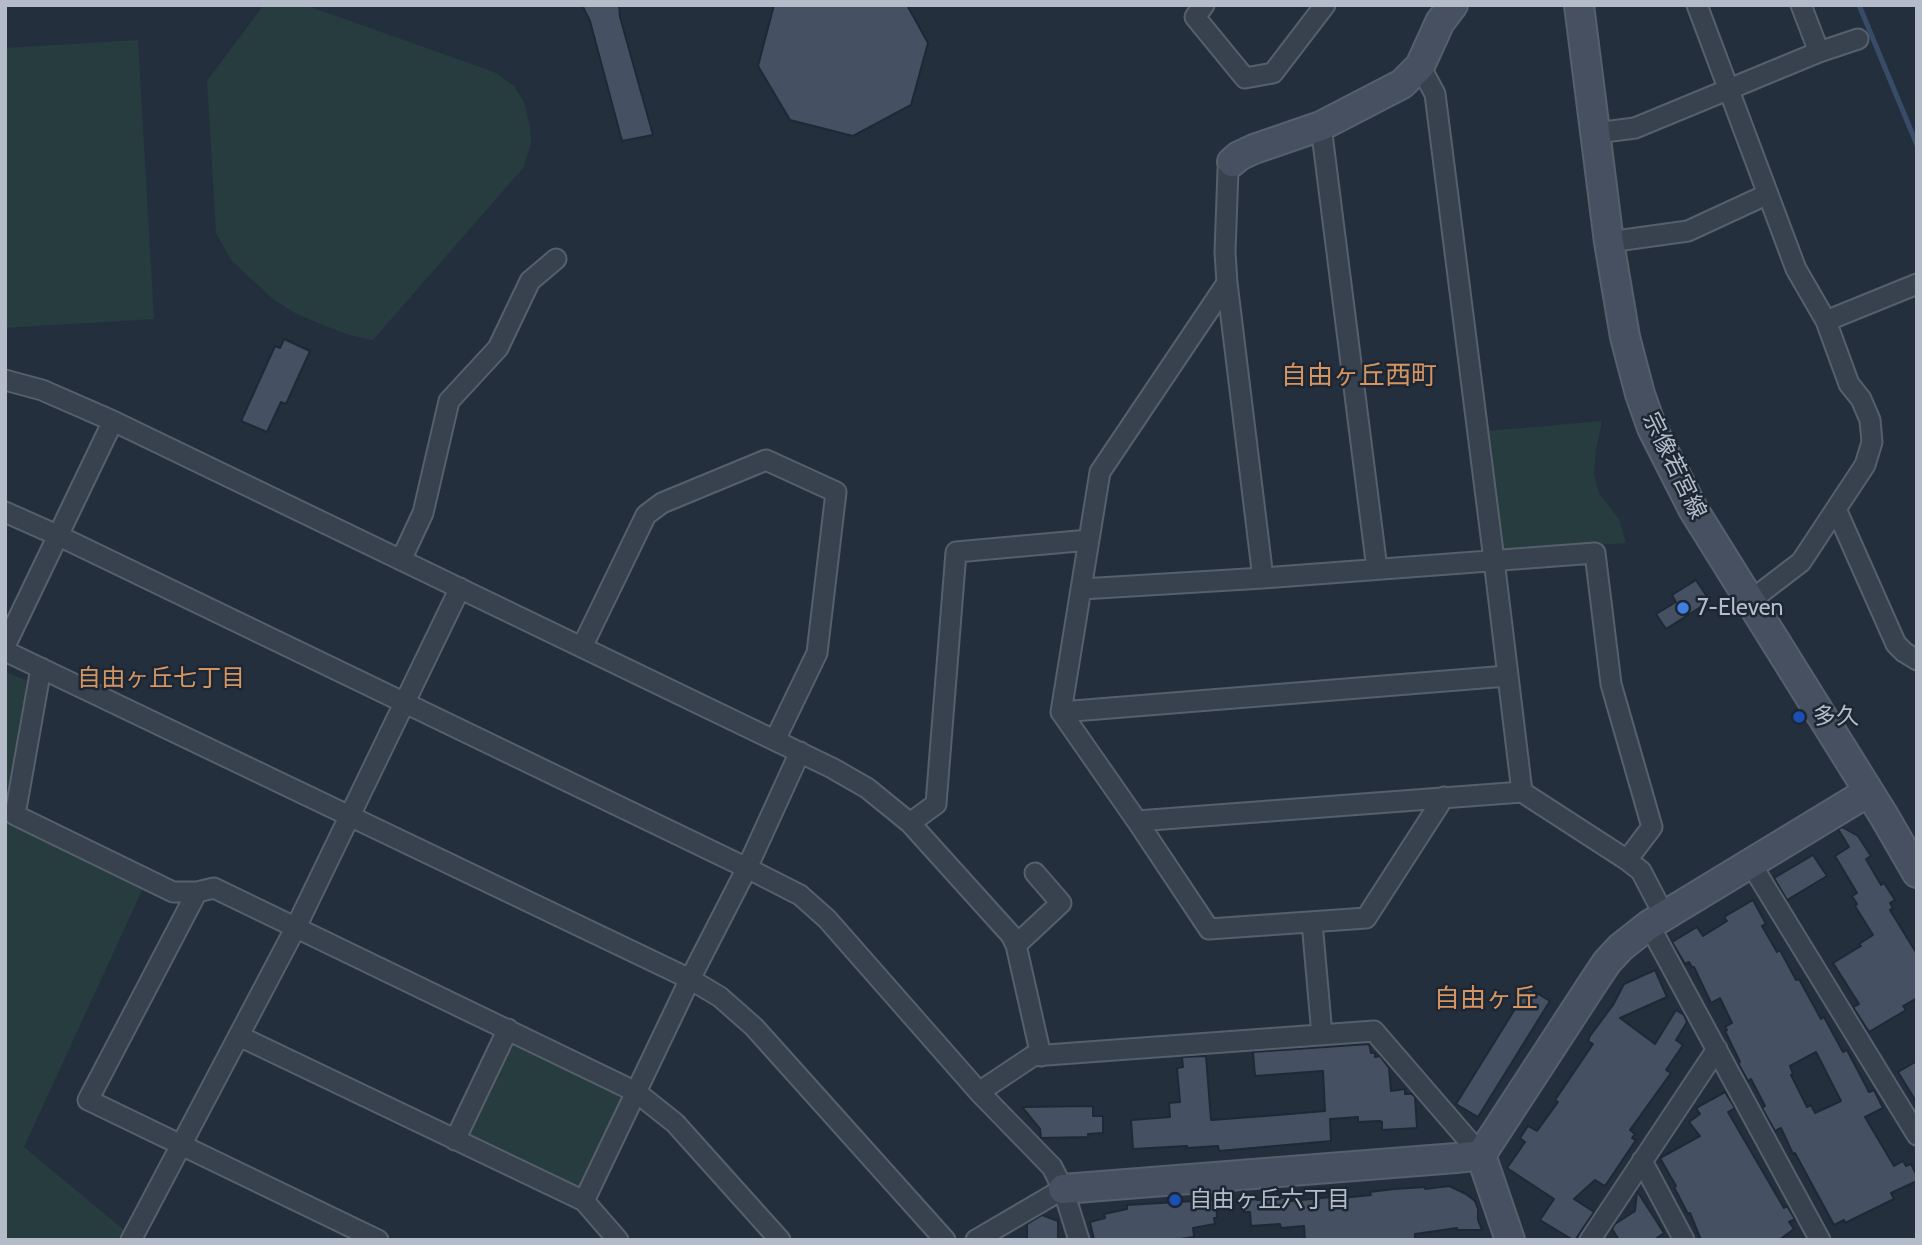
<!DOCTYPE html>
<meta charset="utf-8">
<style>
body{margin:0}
#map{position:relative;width:1922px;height:1245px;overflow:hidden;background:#242f3e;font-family:Cabin,sans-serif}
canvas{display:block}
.frame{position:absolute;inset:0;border:7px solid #b4bcc9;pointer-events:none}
</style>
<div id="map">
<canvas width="1922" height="1245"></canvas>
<div class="frame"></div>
</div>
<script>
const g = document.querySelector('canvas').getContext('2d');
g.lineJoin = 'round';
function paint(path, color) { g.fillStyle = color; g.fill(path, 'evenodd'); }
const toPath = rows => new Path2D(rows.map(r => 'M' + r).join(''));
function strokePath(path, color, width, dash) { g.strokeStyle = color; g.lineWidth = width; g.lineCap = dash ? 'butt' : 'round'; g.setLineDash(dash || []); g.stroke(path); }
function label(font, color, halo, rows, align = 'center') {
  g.font = font + ' Cabin,"Noto Sans JP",sans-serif'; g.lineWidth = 5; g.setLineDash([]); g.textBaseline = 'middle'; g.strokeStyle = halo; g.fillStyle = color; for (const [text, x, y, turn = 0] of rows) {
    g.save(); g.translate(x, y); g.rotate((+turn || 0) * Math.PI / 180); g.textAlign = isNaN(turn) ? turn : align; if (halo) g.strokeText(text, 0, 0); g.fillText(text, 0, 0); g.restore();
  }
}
paint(toPath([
 [264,5,305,5,494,72,513,85,524,102,530,126,531,144,523,168,373,340,349,335,323,325,295,313,273,299,231,260,216,233,207,81],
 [138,40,154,319,5,328,5,48],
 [1601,421,1601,427,1596,449,1594,474,1599,493,1619,519,1626,543,1504,551,1499,546,1488,431],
 [5,672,26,680,17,820,145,884,24,1147,124,1230,120,1240,5,1240],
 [515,1041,624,1094,624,1099,582,1187,576,1189,467,1137,507,1043]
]), '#263c3f');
strokePath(toPath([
 [1859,5,1917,145]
]), '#394c67', 5);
const building = toPath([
 [582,5,619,5,620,17,653,135,622,141,590,21,582,5],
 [774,5,907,5,928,43,911,105,853,136,790,120,758,66,774,5],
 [284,339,310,351,286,404,281,402,267,432,241,421,275,346,280,348,284,339],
 [1696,580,1710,601,1666,629,1656,614,1676,602,1672,595,1696,580],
 [1842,827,1858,836,1871,856,1866,859,1881,885,1884,883,1895,900,1890,903,1893,908,1890,910,1917,954,1917,998,1903,1006,1906,1010,1869,1032,1853,1007,1859,1004,1833,963,1861,946,1859,944,1873,935,1855,906,1857,904,1852,896,1857,893,1835,856,1849,847,1838,829,1842,827],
 [1813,855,1827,876,1787,900,1774,878,1813,855],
 [1753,900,1766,924,1762,926,1777,952,1780,950,1796,980,1799,979,1821,1019,1824,1017,1843,1052,1847,1050,1869,1092,1874,1090,1883,1108,1865,1117,1894,1166,1903,1161,1906,1166,1911,1164,1917,1176,1917,1181,1891,1193,1894,1199,1845,1223,1844,1220,1834,1225,1795,1153,1793,1154,1781,1128,1775,1131,1762,1108,1765,1106,1751,1079,1748,1081,1738,1063,1740,1062,1725,1031,1727,1030,1725,1027,1732,1023,1720,998,1711,1003,1694,967,1692,967,1689,962,1685,964,1672,942,1697,927,1703,936,1727,921,1724,917,1753,900],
 [1816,1052,1841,1101,1815,1113,1811,1105,1807,1107,1791,1075,1793,1074,1790,1066,1816,1052],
 [1655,970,1667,997,1620,1018,1655,1044,1676,1010,1684,1015,1687,1022,1676,1040,1683,1045,1666,1070,1671,1073,1630,1130,1635,1134,1632,1138,1636,1140,1605,1186,1595,1180,1574,1199,1594,1212,1575,1240,1573,1240,1540,1220,1554,1199,1507,1168,1525,1142,1520,1138,1528,1126,1537,1131,1558,1102,1555,1100,1593,1044,1588,1041,1590,1036,1613,1005,1624,984,1655,970],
 [1528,988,1550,1001,1478,1117,1456,1104,1528,988],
 [1369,1044,1371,1053,1375,1053,1375,1057,1380,1056,1389,1068,1391,1091,1405,1089,1405,1094,1412,1094,1415,1097,1417,1128,1382,1130,1382,1122,1380,1121,1358,1122,1358,1117,1330,1119,1331,1141,1219,1151,1218,1146,1187,1148,1187,1146,1133,1149,1131,1120,1170,1117,1169,1103,1180,1102,1177,1068,1183,1067,1182,1057,1206,1056,1211,1120,1278,1115,1325,1111,1323,1071,1255,1076,1253,1052,1369,1044],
 [1917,1061,1917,1103,1898,1072,1917,1061],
 [1725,1092,1735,1108,1728,1112,1784,1208,1787,1206,1795,1219,1789,1222,1794,1229,1779,1240,1701,1240,1690,1213,1688,1214,1674,1187,1676,1186,1660,1158,1700,1136,1689,1122,1700,1114,1696,1108,1725,1092],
 [1093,1106,1093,1116,1103,1116,1103,1133,1088,1134,1088,1137,1041,1138,1040,1129,1022,1107,1093,1106],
 [1449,1186,1466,1194,1475,1201,1478,1209,1478,1220,1482,1230,1457,1230,1457,1228,1415,1234,1415,1240,1305,1240,1304,1226,1281,1228,1280,1224,1251,1226,1250,1212,1244,1212,1243,1197,1256,1196,1257,1200,1291,1197,1291,1201,1342,1196,1342,1198,1371,1195,1370,1192,1394,1189,1425,1187,1425,1189,1449,1186],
 [1637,1191,1664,1233,1654,1240,1619,1240,1612,1229,1615,1224,1635,1211,1637,1191],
 [1211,1200,1216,1200,1217,1218,1214,1218,1215,1224,1193,1228,1194,1237,1173,1240,1094,1240,1090,1222,1105,1218,1104,1214,1127,1209,1127,1205,1211,1200],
 [1042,1215,1058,1221,1058,1240,1027,1240,1027,1224,1042,1215]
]);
paint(building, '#455162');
strokePath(building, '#1f2835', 2);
const street = toPath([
 [1204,5,1195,17,1245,78,1273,73,1325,5],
 [1697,5,1796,269,1826,321,1849,384,1861,399,1870,420,1872,442,1865,465,1801,562,1750,601],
 [1819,52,1858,39],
 [1420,66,1435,94,1494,560,1522,792],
 [1321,126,1377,569],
 [1596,133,1635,128,1819,52,1801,5],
 [1232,162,1228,170,1225,252,1227,283,1263,578],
 [1609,242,1688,231,1768,194],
 [1227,283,1100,472,1061,712,1137,821,1209,929,1366,918,1444,797],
 [1826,321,1917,284],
 [5,380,42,390,113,421,832,768,867,788,910,823,1011,935,1016,945,1041,1056],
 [1836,509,1896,644,1904,652,1917,660],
 [5,512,59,536,747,868,800,895,827,919,979,1092,1052,1167,1063,1189,1079,1240],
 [401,560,423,513,449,401,498,348,530,281,556,259],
 [1082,589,1263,578,1595,553,1611,684,1652,827,1627,860],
 [5,646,113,421],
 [582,647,646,515,662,503,766,460,836,492,817,653,775,740],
 [5,651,690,979,720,997,754,1027,945,1240],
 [41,668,15,815,173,892,197,892,214,888,636,1092,675,1123,780,1240],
 [1061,712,1507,676],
 [1137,821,1522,792,1627,860,1641,871,1665,917],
 [910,823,936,804,956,552,1089,540],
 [1751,864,1917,1135],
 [197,892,88,1100,378,1240],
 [1312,922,1322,1035],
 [1649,925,1820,1240],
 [1016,945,1061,903,1035,873],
 [239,1036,584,1201,618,1240],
 [979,1092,1033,1056,1374,1031,1481,1155],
 [455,1140,508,1029],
 [1642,1161,1684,1240],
 [584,1201,690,979,747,868,800,752],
 [131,1240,296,927,460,588],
 [976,1240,1063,1189],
 [1590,1240,1717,1049]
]);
const secondary = toPath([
 [1579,5,1609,242,1625,337,1640,394,1652,428,1693,509,1884,816,1917,873],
 [1232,162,1239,156,1254,149,1321,126,1402,84,1420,66,1440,22,1453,5],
 [1481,1155,1510,1240],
 [1063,1189,1456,1158,1481,1155,1593,983,1607,962,1621,947,1649,925,1868,792]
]);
strokePath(street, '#565f6c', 23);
strokePath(secondary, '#565f6c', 32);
strokePath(street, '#38414e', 19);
strokePath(secondary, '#465061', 28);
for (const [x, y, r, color] of [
 [1683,608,7,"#3f7fe0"],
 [1799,717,7,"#1a4fb4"],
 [1175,1200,7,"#1a4fb4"]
]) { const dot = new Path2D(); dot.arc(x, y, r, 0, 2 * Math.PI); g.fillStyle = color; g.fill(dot); strokePath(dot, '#1d2633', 2.5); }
label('23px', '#b4bcc9', '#1d2633', [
 ["宗像若宮線",1674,466,64]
]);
label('23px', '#b4bcc9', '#1d2633', [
 ["7-Eleven",1697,608],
 ["多久",1813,717],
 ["自由ヶ丘六丁目",1189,1200]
], 'left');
label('24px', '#d59563', '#1d2633', [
 ["自由ヶ丘七丁目",161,679]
]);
label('26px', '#d59563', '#1d2633', [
 ["自由ヶ丘西町",1359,376],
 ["自由ヶ丘",1486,999]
]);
</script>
